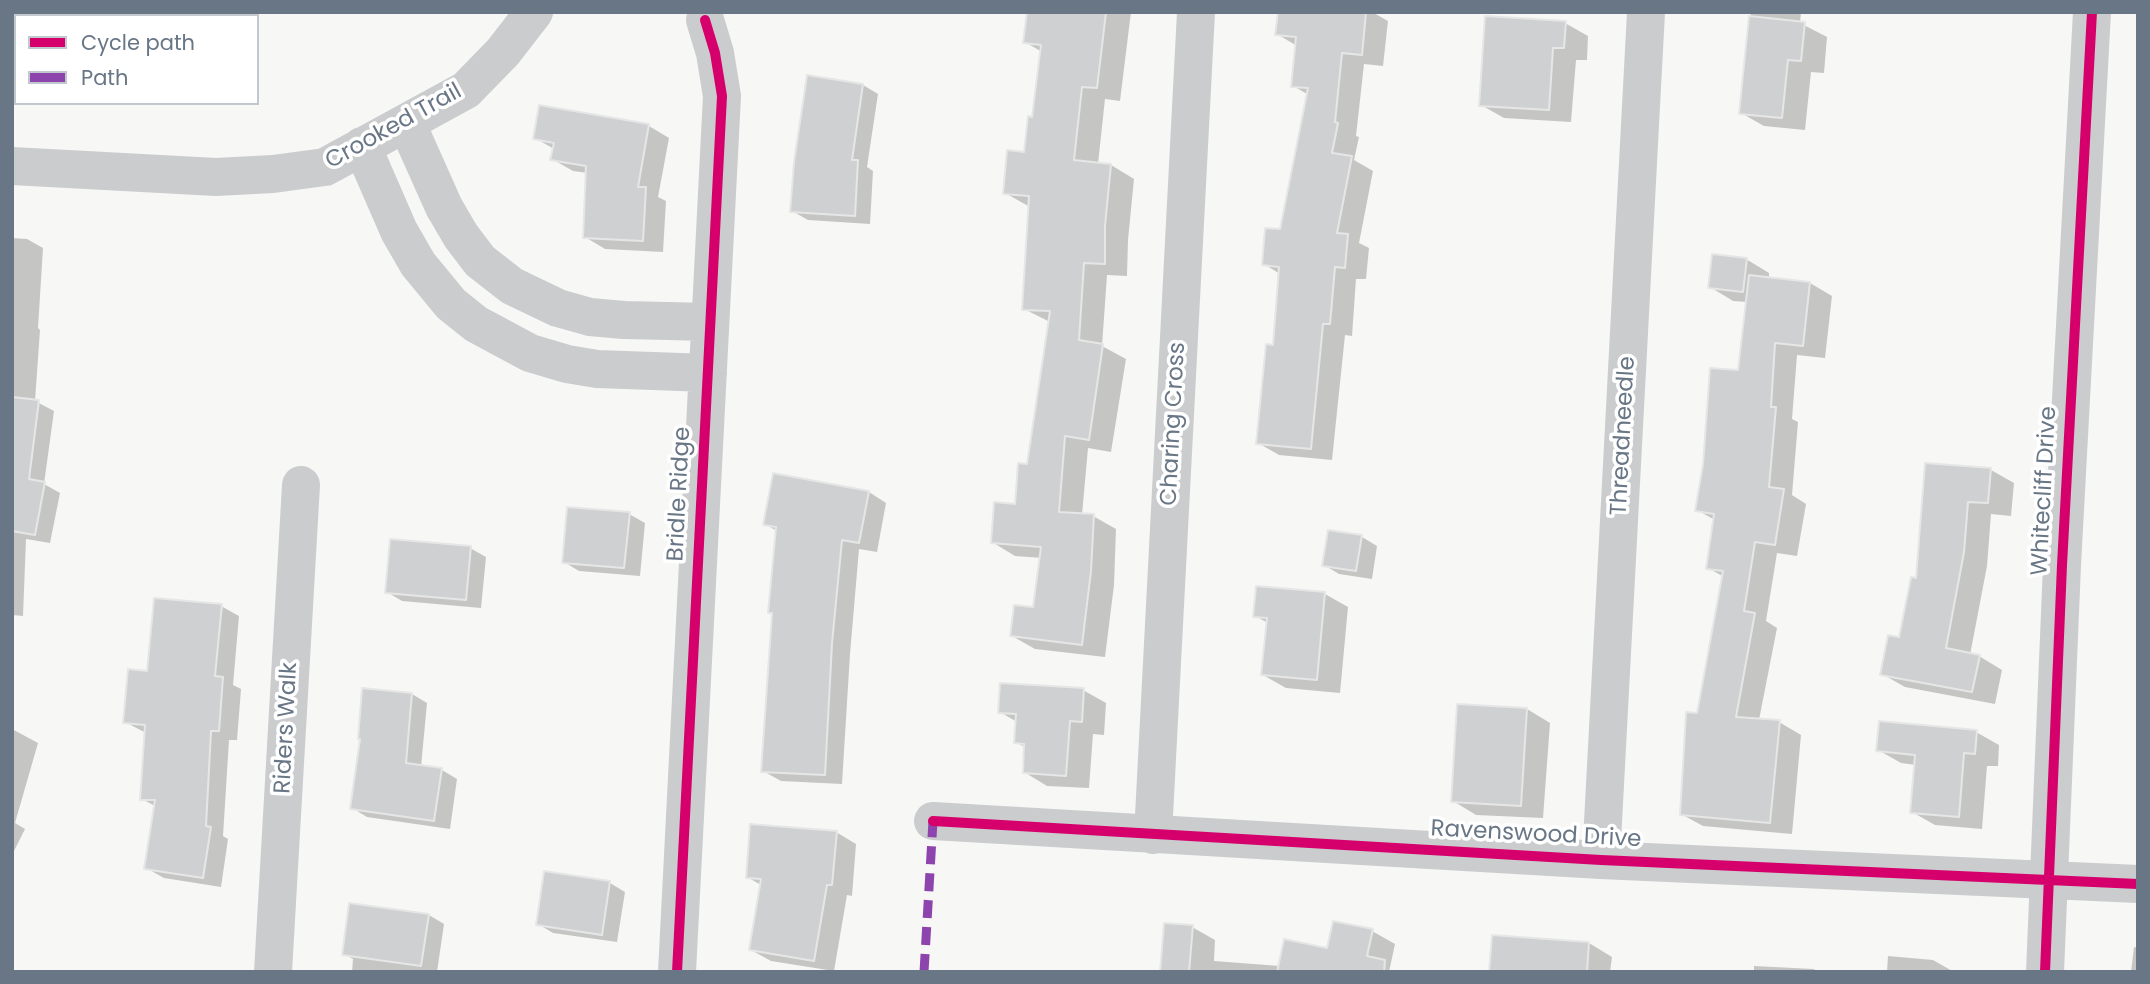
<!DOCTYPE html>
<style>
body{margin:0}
#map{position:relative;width:2150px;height:984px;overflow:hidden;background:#f7f7f6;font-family:Poppins,sans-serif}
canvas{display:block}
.frame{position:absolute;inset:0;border:14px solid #687685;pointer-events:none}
.legend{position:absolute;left:14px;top:14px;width:245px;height:91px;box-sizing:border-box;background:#fff;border:2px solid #c3c8ce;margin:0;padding:9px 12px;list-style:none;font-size:21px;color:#687685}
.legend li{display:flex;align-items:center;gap:14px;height:35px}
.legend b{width:35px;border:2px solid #c3c8ce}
</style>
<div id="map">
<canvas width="2150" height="984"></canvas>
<div class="frame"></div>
<ul class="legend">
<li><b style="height:9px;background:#d6006c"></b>Cycle path</li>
<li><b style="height:9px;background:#8e44ad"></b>Path</li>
</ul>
</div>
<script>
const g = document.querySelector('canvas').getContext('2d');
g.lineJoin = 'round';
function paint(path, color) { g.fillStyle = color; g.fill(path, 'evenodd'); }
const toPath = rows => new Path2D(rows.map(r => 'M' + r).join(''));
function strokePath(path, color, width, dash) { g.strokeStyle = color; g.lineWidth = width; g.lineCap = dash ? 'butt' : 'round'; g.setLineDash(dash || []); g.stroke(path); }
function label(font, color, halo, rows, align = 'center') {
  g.font = font + ' Poppins,sans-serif'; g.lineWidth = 7; g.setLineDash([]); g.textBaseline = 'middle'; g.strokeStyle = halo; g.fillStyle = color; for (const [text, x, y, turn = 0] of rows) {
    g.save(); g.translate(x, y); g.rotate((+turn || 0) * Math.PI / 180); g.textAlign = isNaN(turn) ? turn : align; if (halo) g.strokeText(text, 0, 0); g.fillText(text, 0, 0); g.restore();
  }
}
paint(toPath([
 [1029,12,1131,12,1120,101,1105,99,1098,164,1111,165,1134,179,1128,240,1127,276,1107,275,1102,346,1126,359,1111,452,1088,448,1082,515,1093,516,1116,529,1114,585,1105,657,1035,649,1012,636,1035,609,1042,558,1015,556,992,542,1016,506,1028,466,1050,322,1024,309,1030,207,1005,193,1026,154,1033,118,1042,52,1025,42],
 [1279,12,1372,12,1388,21,1383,66,1364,64,1356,136,1359,137,1354,160,1373,171,1359,243,1369,248,1366,279,1356,279,1352,336,1345,335,1332,460,1279,455,1258,443,1275,347,1280,274,1264,264,1281,231,1309,95,1293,86,1297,46,1277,34],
 [1751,12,1801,12,1800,23,1827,37,1824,73,1811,72,1805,130,1764,126,1741,113],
 [1565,23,1588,36,1587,60,1576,60,1571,122,1504,118,1481,105],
 [863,85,878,94,867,167,873,171,870,224,808,220,792,211],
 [540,107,649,126,669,138,658,197,666,201,663,252,605,249,585,237,588,173,573,171,552,159,554,149,535,138],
 [12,238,27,239,43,248,38,328,40,330,35,401,54,411,44,484,60,493,50,543,26,539,23,616,12,615],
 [1746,259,1769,273,1769,279,1810,283,1832,296,1825,358,1797,355,1792,419,1798,422,1792,495,1806,504,1797,556,1777,553,1766,621,1777,628,1759,720,1779,722,1801,735,1792,834,1703,826,1681,814,1724,577,1708,568,1715,520,1697,510,1740,372,1748,302,1733,301,1710,287],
 [1926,465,1991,470,2014,483,2011,516,1991,514,1987,566,1970,655,1979,656,2002,670,1995,704,1905,687,1882,674,1901,639,1918,580],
 [869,492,886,503,877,552,859,549,850,654,842,784,781,781,763,771,777,531,765,524],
 [629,514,645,523,640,576,579,571,564,562],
 [1330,532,1362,537,1377,546,1372,579,1339,574,1324,565],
 [470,548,486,557,481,608,402,601,387,592],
 [1325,594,1348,607,1340,693,1286,688,1263,675,1268,623,1255,616],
 [221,606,239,616,233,685,241,689,237,740,229,740,223,836,228,839,221,887,164,878,146,868,155,806,142,799,146,733,125,722,149,673],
 [1083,690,1106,703,1104,735,1093,734,1089,788,1047,786,1024,772,1026,748,1016,742,1017,722,1000,712],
 [412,694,427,703,421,767,442,770,457,779,450,829,367,817,352,808],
 [1527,709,1550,723,1543,818,1476,815,1453,801],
 [12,729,38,743,15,823,25,829,12,855],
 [1976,732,1999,745,1998,766,1987,766,1982,829,1935,825,1912,812,1916,765,1901,763,1878,750],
 [836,832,856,844,852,896,847,895,834,971,771,961,751,950,761,885,747,877],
 [545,873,610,883,625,892,617,942,553,933,538,924],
 [429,915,444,924,437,972,352,972,353,959,344,954],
 [1192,927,1215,940,1214,961,1280,966,1329,950,1372,931,1395,944,1389,972,1162,972],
 [1589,943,1612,957,1610,972,1491,972],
 [2134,947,2138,948,2138,972,2131,972],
 [1888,956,1933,960,1954,972,1887,972],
 [1754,966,1814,969,1818,972,1754,972]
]), '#0003');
const building = toPath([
 [1027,12,1106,12,1097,88,1082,87,1074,160,1111,164,1105,226,1105,264,1084,263,1079,340,1103,344,1089,440,1065,436,1059,512,1094,514,1091,571,1082,645,1010,636,1014,605,1033,607,1041,547,991,543,994,502,1015,504,1018,463,1027,464,1050,311,1022,310,1029,196,1003,194,1007,150,1024,152,1028,116,1032,117,1041,45,1023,43,1027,12],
 [1278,12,1366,12,1362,55,1342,53,1335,122,1338,123,1332,153,1352,156,1337,233,1348,234,1345,268,1335,267,1330,324,1323,324,1311,449,1256,444,1266,344,1273,345,1279,267,1262,265,1265,228,1280,229,1308,88,1291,87,1296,37,1275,35,1278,12],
 [1485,16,1566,21,1564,48,1553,48,1549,110,1479,106,1485,16],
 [1749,16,1805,22,1801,61,1788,60,1782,118,1739,114,1749,16],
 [807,75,863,84,852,160,858,160,855,216,790,212,794,162,807,75],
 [539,105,649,124,638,187,646,187,643,241,583,238,586,166,550,160,554,143,533,139,539,105],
 [1712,254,1747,258,1743,292,1708,288,1712,254],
 [1749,275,1810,282,1803,346,1775,343,1771,407,1776,407,1769,487,1784,489,1775,545,1755,542,1744,611,1755,613,1736,717,1780,720,1770,823,1680,815,1686,712,1697,713,1723,571,1706,569,1714,514,1695,511,1703,464,1710,368,1738,370,1749,275],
 [12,397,39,400,29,479,45,482,35,535,12,531,12,397],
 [1925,463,1991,468,1988,503,1968,502,1964,552,1946,648,1980,655,1972,692,1880,675,1888,635,1899,637,1911,577,1916,578,1925,463],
 [773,473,869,491,859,543,842,540,832,643,825,775,761,772,772,613,768,613,776,527,763,525,773,473],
 [567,507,630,512,624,568,562,563,567,507],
 [1328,530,1362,535,1356,571,1322,566,1328,530],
 [390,539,471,546,466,600,385,593,390,539],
 [1256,586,1325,592,1317,680,1261,675,1267,618,1253,617,1256,586],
 [154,598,222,604,215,676,223,677,219,731,211,731,206,826,211,827,203,878,144,869,155,800,140,800,145,725,123,723,128,669,147,671,154,598],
 [1000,683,1084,688,1082,722,1070,721,1066,776,1023,773,1024,744,1014,743,1016,714,998,713,1000,683],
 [362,688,412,693,406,763,442,768,434,821,350,809,360,739,358,739,362,688],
 [1457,704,1527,708,1521,806,1451,802,1457,704],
 [1879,721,1977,730,1975,754,1964,753,1959,817,1910,813,1915,755,1876,751,1879,721],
 [750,824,837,831,832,885,827,885,814,961,749,950,761,879,746,878,750,824],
 [544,871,610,881,602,935,536,925,544,871],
 [349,903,429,914,421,966,342,955,349,903],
 [1333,921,1373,929,1367,956,1385,960,1384,972,1277,972,1284,939,1327,948,1333,921],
 [1164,923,1193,925,1189,972,1160,972,1164,923],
 [1492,935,1589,942,1587,972,1489,972,1492,935]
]);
paint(building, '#cfd0d1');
strokePath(building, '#e6e6e6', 2);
strokePath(toPath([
 [407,124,444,207,461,236,480,261,512,286,558,308,590,317,624,320,710,322],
 [362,146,399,231,418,264,451,304,476,324,530,353,567,364,597,369,708,373],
 [12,166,216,177,273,174,325,167,466,90,503,52,534,12],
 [933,821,1601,860,2138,884],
 [1153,835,1196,12],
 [1601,860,1646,12],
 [273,972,301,485],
 [677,972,722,96,715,53,705,20],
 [2045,972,2062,565,2092,12]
]), '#cbcccd', 38);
strokePath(toPath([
 [924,972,933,821]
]), '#8e44ad', 9, [18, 9]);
strokePath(toPath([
 [933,821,1601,860,2138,884],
 [677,972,722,96,715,53,705,20],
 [2045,972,2062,565,2092,12]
]), '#d6006c', 10);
label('23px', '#687685', '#fff', [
 ["Crooked Trail",394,127,-29],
 ["Charing Cross",1174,424,-87],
 ["Threadneedle",1624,436,-87],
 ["Whitecliff Drive",2045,491,-87],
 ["Bridle Ridge",680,494,-87],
 ["Riders Walk",287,728,-87],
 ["Ravenswood Drive",1536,835,3]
]);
</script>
